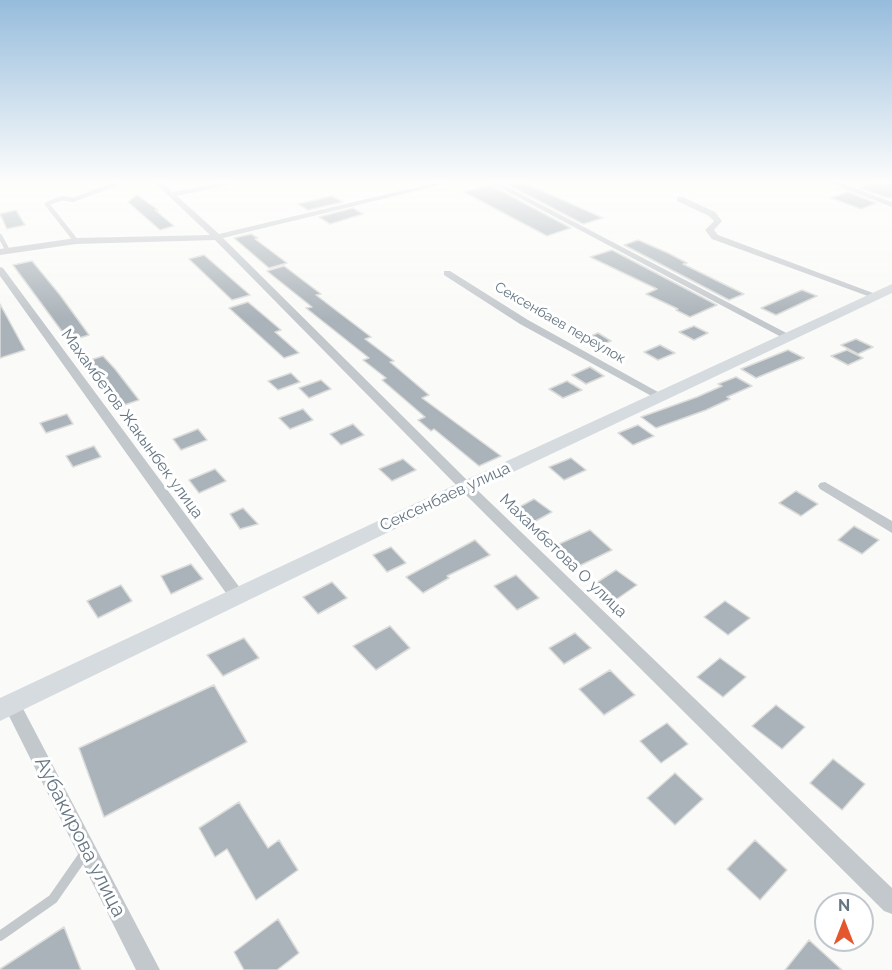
<!DOCTYPE html>
<meta charset="utf-8">
<style>
body{margin:0}
#map{position:relative;width:892px;height:970px;overflow:hidden;background:#fafaf8;font-family:Raleway,sans-serif}
canvas{display:block}
.north{position:absolute;left:814px;top:892px;width:60px;height:60px;box-sizing:border-box;background:#fff;border:2px solid #c1c8cd;border-radius:50%;rotate:0deg;font-size:16px;font-weight:700;line-height:24px;text-align:center;color:#657683}
.north::after{content:'';display:block;margin:auto;width:21px;height:27px;background:#e4572e;clip-path:polygon(50% 0,100% 100%,50% 72%,0 100%)}
</style>
<div id="map">
<canvas width="892" height="970"></canvas>
<div class="north">N</div>
</div>
<script>
const g = document.querySelector('canvas').getContext('2d');
g.lineJoin = 'round';
function paint(path, color) { g.fillStyle = color; g.fill(path, 'evenodd'); }
const toPath = rows => new Path2D(rows.map(r => 'M' + r).join(''));
function strokePath(path, color, width, dash) { g.strokeStyle = color; g.lineWidth = width; g.lineCap = dash ? 'butt' : 'round'; g.setLineDash(dash || []); g.stroke(path); }
function label(font, color, halo, rows, align = 'center') {
  g.font = font + ' Raleway,sans-serif'; g.lineWidth = 6; g.setLineDash([]); g.textBaseline = 'middle'; g.strokeStyle = halo; g.fillStyle = color; for (const [text, x, y, turn = 0] of rows) {
    g.save(); g.translate(x, y); g.rotate((+turn || 0) * Math.PI / 180); g.textAlign = isNaN(turn) ? turn : align; if (halo) g.strokeText(text, 0, 0); g.fillText(text, 0, 0); g.restore();
  }
}
const building = toPath([
 [505,183,524,183,603,218,583,224,505,183],
 [872,183,892,183,892,197,888,198,860,188,872,183],
 [490,185,571,228,547,236,464,192,490,185],
 [848,192,876,203,861,209,831,198,848,192],
 [137,195,158,210,155,210,174,226,160,230,128,202,137,195],
 [332,196,343,202,308,210,298,204,332,196],
 [353,208,363,214,330,224,319,217,353,208],
 [16,210,25,225,7,229,0,214,16,210],
 [251,234,258,238,255,239,287,263,269,268,234,238,251,234],
 [638,240,668,253,687,263,683,264,744,294,729,300,624,245,638,240],
 [612,250,717,305,690,317,676,310,678,309,646,294,657,289,590,257,612,250],
 [204,255,250,295,232,300,189,259,204,255],
 [32,261,60,295,89,335,69,341,13,265,32,261],
 [284,266,321,294,316,295,371,337,365,339,394,361,390,362,429,395,422,398,501,456,479,466,434,429,431,431,418,420,425,417,382,380,386,378,363,360,369,358,306,308,312,307,267,271,284,266],
 [802,290,817,296,776,315,761,308,802,290],
 [248,302,281,330,275,332,299,353,284,358,229,308,248,302],
 [0,304,25,350,0,358,0,304],
 [694,326,708,333,694,340,679,332,694,326],
 [598,333,611,341,595,347,582,340,598,333],
 [856,339,873,347,858,354,841,345,856,339],
 [660,345,675,353,658,360,644,352,660,345],
 [788,350,804,358,756,378,741,369,788,350],
 [847,350,863,358,848,365,831,356,847,350],
 [103,356,115,369,139,400,118,407,81,363,103,356],
 [590,367,604,376,586,384,572,375,590,367],
 [291,373,300,382,278,390,268,381,291,373],
 [736,377,752,386,727,397,730,399,706,410,656,428,641,417,697,397,722,386,718,384,736,377],
 [321,380,331,389,309,398,299,388,321,380],
 [567,381,582,390,563,398,549,389,567,381],
 [303,409,313,420,290,429,279,418,303,409],
 [67,414,73,424,46,433,40,423,67,414],
 [353,424,364,435,341,445,330,434,353,424],
 [638,425,654,436,633,445,618,433,638,425],
 [198,429,207,440,181,450,173,439,198,429],
 [94,446,101,457,73,467,66,456,94,446],
 [571,458,586,470,564,480,549,467,571,458],
 [403,459,416,470,392,481,379,469,403,459],
 [215,469,226,481,199,493,189,480,215,469],
 [796,491,818,504,801,516,779,503,796,491],
 [534,499,552,512,530,524,512,511,534,499],
 [243,508,258,524,240,529,230,514,243,508],
 [854,526,879,540,862,554,838,540,854,526],
 [590,530,612,550,579,566,557,545,590,530],
 [475,540,490,555,447,576,449,578,423,593,406,577,475,540],
 [391,547,406,563,387,572,373,555,391,547],
 [191,564,203,579,171,594,161,576,191,564],
 [616,570,637,585,614,601,593,585,616,570],
 [516,575,539,598,517,610,494,586,516,575],
 [332,582,347,598,318,614,303,597,332,582],
 [121,585,132,601,98,618,87,601,121,585],
 [725,601,750,618,728,635,704,617,725,601],
 [390,626,410,648,376,670,353,646,390,626],
 [575,633,591,648,564,664,549,648,575,633],
 [244,638,259,658,223,676,207,655,244,638],
 [720,658,746,677,723,697,697,677,720,658],
 [610,670,635,695,604,715,579,689,610,670],
 [214,685,247,742,104,817,79,748,214,685],
 [776,705,805,727,782,749,752,726,776,705],
 [667,723,688,744,661,763,640,741,667,723],
 [833,759,865,784,842,810,810,783,833,759],
 [675,773,703,799,675,825,647,798,675,773],
 [239,802,268,848,279,840,298,870,256,900,227,849,215,857,199,828,239,802],
 [755,840,787,870,760,900,727,869,755,840],
 [278,919,299,953,277,970,244,970,234,952,278,919],
 [64,927,81,970,0,970,0,969,64,927],
 [809,940,842,970,785,970,809,940]
]);
paint(building, '#aab3b9');
strokePath(building, '#dcdcda', 1.5);
strokePath(toPath([
 [0,236,8,251],
 [76,241,47,204,62,198,73,200,118,183]
]), '#c3c8cc', 4.5);
strokePath(toPath([
 [0,936,53,899,85,853]
]), '#c3c8cc', 10);
paint(toPath([
 [155,183,163,183,173,192,220,183,236,183,177,196,219,234,434,183,448,183,223,238,471,484,892,888,892,914,884,911,461,490,215,240,76,244,0,255,0,249,76,238,210,235,155,183],
 [491,183,500,183,794,337,789,340,785,339,491,183],
 [830,183,841,183,892,202,892,207,830,183],
 [677,197,683,197,715,212,722,221,714,230,718,235,881,296,873,298,712,239,705,230,714,221,709,216,677,201,677,197],
 [0,267,3,268,243,592,245,596,243,600,237,602,231,600,0,276,0,267],
 [444,271,450,271,528,320,667,397,661,401,657,399,520,324,444,275,444,271],
 [825,482,892,521,892,533,820,489,818,486,820,483,825,482],
 [12,696,18,699,160,970,136,970,3,704,6,699,12,696]
]), '#c3c8cc');
paint(toPath([
 [892,284,892,293,473,491,0,721,0,698,459,483,892,284]
]), '#d6dbdf');
const sky = g.createLinearGradient(0, 0, 0, 319);
sky.addColorStop(0, '#96bcdc');
sky.addColorStop(0.57, '#fdfdfc');
sky.addColorStop(1, '#fdfdfc00');
g.fillStyle = sky;
g.fillRect(0, 0, 892, 319);
label('14px', '#657683', '#fff', [
 ["Сексенбаев переулок",560,323,30]
]);
label('16px', '#657683', '#fff', [
 ["Махамбетов Жакынбек улица",132,424,54],
 ["Сексенбаев улица",445,497,-25],
 ["Махамбетова О улица",563,556,44]
]);
label('20px', '#657683', '#fff', [
 ["Аубакирова улица",80,837,63]
]);
</script>
